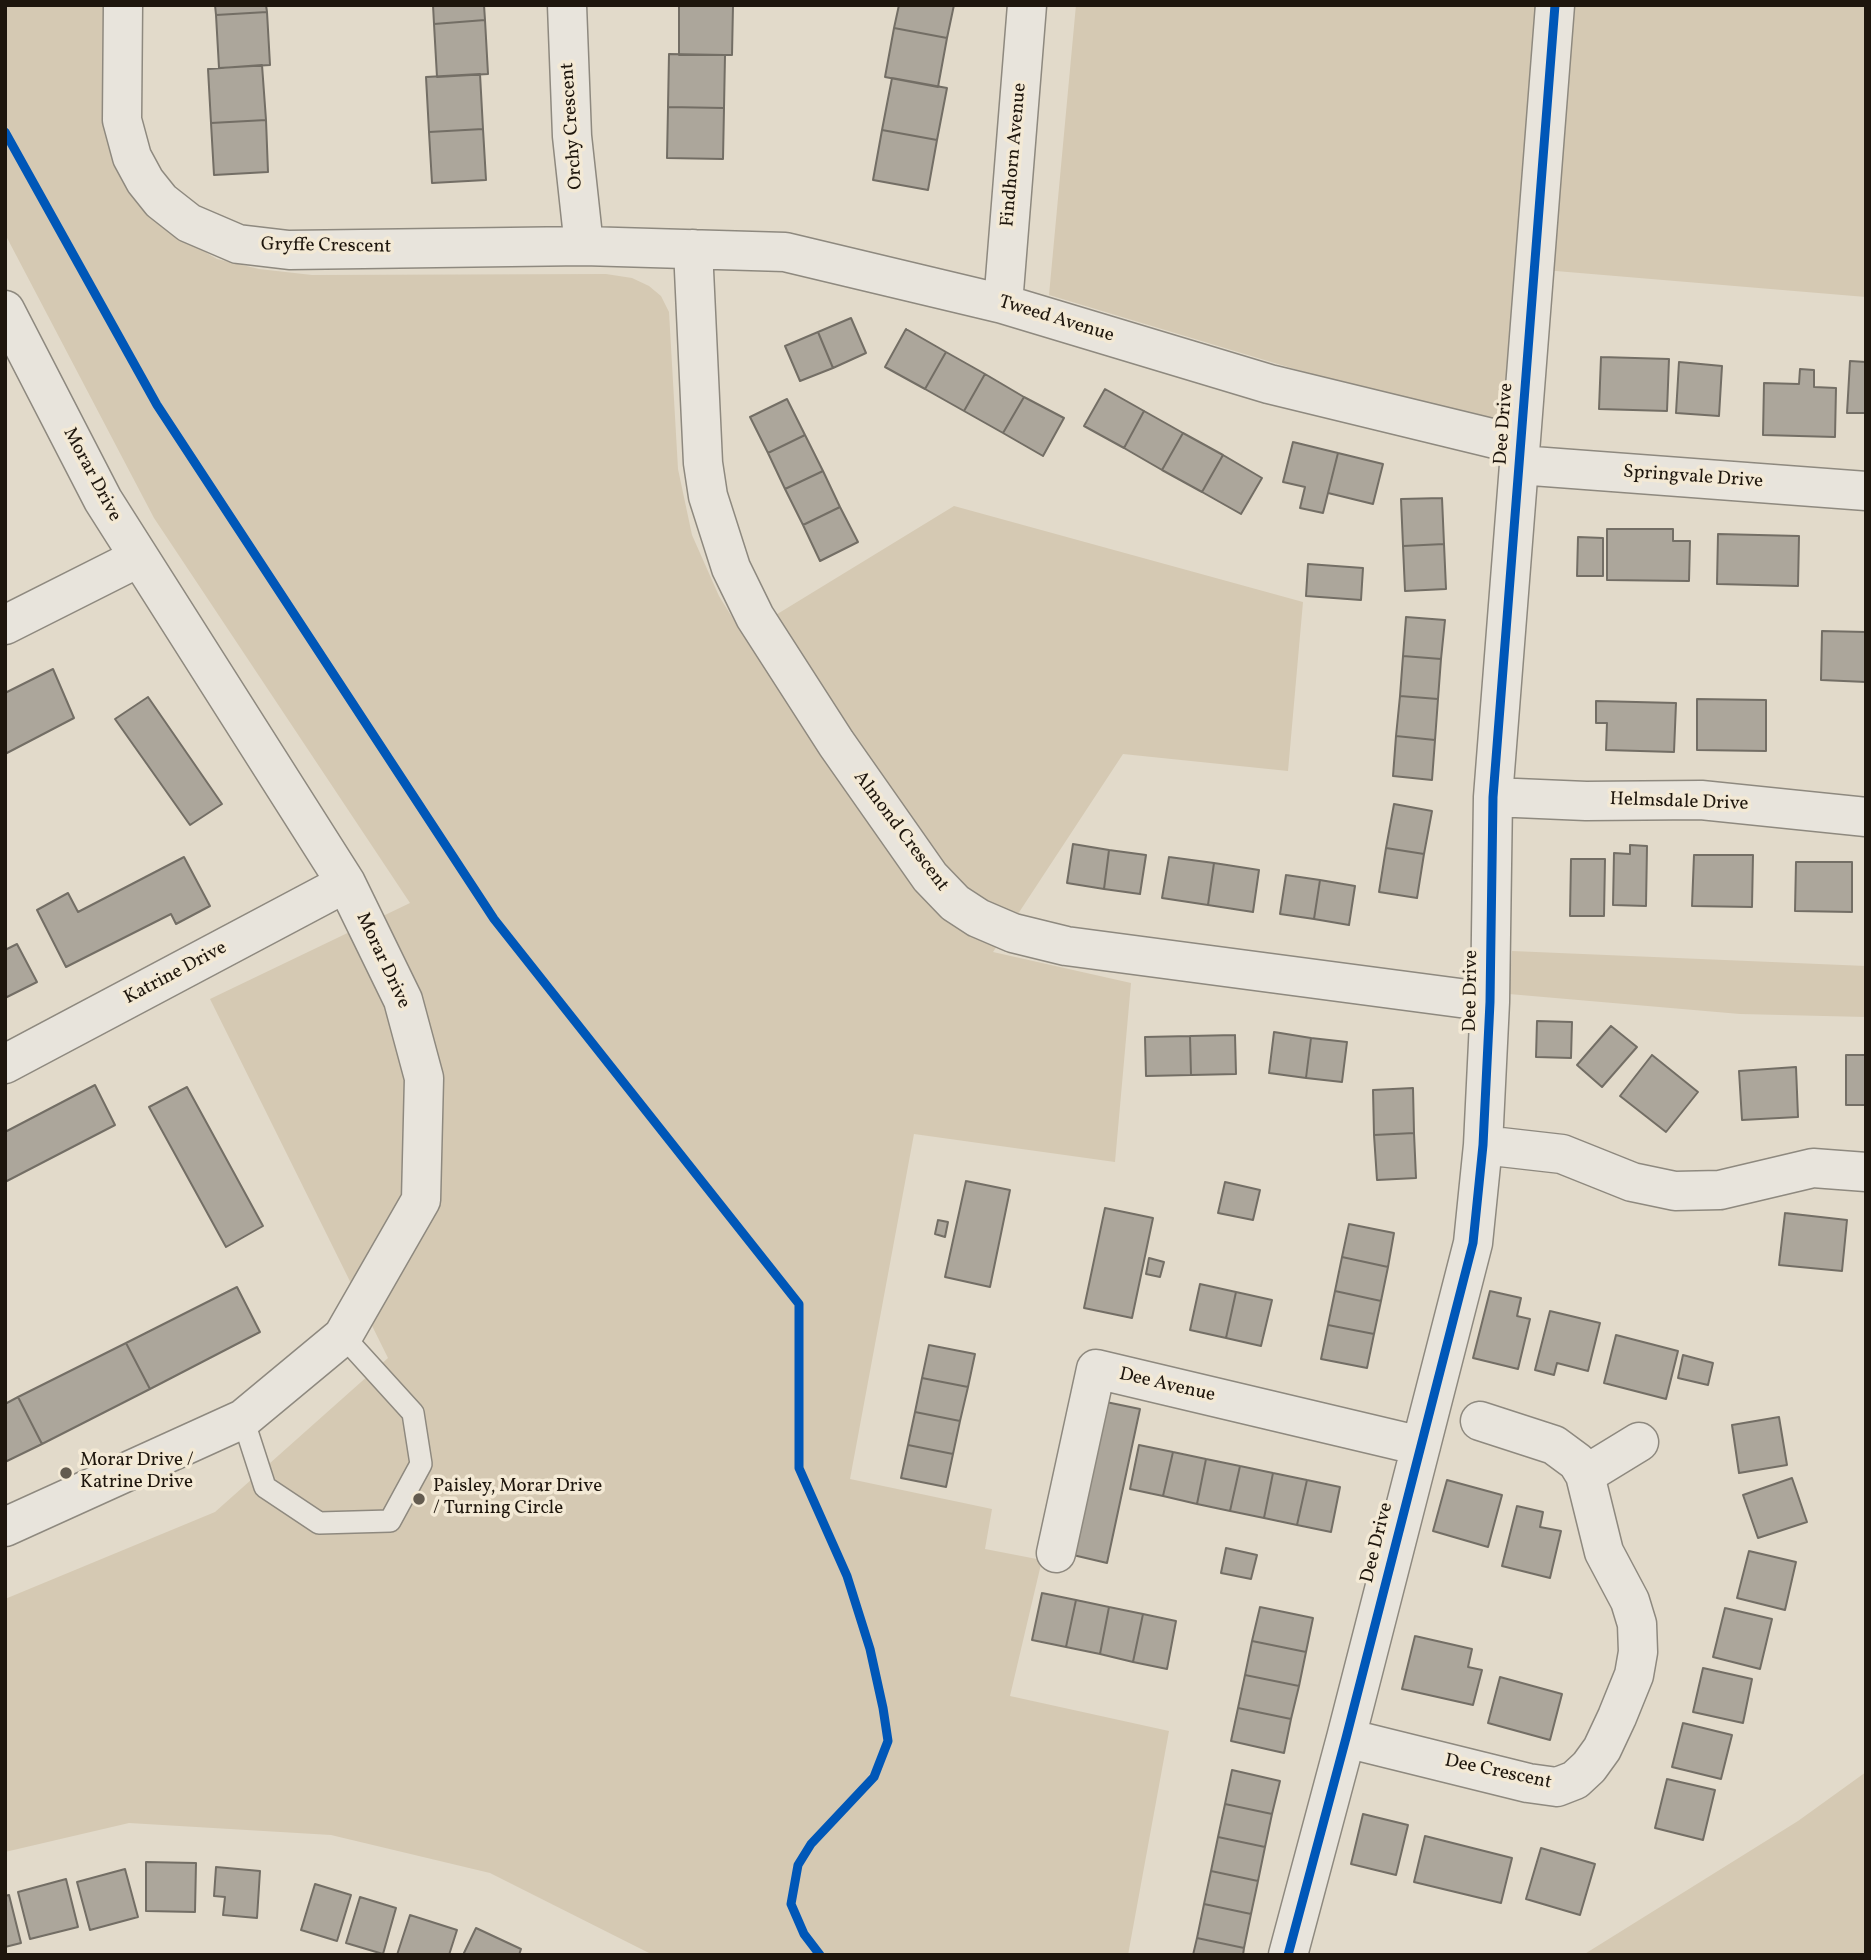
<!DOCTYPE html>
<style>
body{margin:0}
#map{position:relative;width:1871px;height:1960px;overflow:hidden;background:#e2daca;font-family:Vollkorn,serif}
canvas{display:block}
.frame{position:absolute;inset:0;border:7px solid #1e160d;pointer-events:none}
</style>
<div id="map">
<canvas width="1871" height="1960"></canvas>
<div class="frame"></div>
</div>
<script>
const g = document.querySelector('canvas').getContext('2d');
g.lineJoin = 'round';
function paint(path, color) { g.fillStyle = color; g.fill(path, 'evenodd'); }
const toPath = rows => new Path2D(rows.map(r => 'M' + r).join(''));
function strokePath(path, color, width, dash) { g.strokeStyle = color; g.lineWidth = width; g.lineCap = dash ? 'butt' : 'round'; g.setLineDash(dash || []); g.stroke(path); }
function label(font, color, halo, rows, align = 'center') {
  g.font = font + ' Vollkorn,serif'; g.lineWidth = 7; g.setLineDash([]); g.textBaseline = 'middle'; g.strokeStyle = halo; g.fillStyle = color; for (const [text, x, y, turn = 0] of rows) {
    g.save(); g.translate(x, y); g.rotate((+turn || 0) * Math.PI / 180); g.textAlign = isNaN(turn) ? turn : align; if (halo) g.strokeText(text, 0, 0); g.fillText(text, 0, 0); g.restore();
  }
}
paint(toPath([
 [5,5,108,5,109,128,183,239,217,259,259,269,312,275,606,274,632,278,649,286,661,296,669,312,678,469,692,535,719,596,743,635,954,506,1303,602,1288,771,1123,754,993,952,1131,983,1115,1162,914,1134,850,1479,992,1509,985,1549,1042,1560,1010,1696,1169,1731,1128,1955,653,1955,490,1873,331,1835,129,1823,5,1852,5,1599,215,1512,388,1358,210,999,410,903,154,518,5,234],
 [1076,5,1866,5,1866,297,1520,268,1500,431,1049,295],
 [1512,951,1866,966,1866,1017,1740,1014,1509,994],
 [1866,1772,1866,1955,1583,1955,1798,1821]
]), '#d5c9b3');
const building = toPath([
 [215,5,266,5,267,12,216,15,215,5],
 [433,5,484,5,485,20,434,24,433,5],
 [679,5,733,6,732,55,679,55,679,5],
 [899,5,954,5,947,38,894,28,899,5],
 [267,12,270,65,219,68,216,15,267,12],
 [485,20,488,74,437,77,434,24,485,20],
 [894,28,947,38,938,87,885,77,894,28],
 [669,54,725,55,724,108,668,107,669,54],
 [262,65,266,120,211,123,208,69,262,65],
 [480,74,483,129,429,132,426,77,480,74],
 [892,78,947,88,937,140,882,130,892,78],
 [668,107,724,108,723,159,667,158,668,107],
 [266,120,268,172,214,175,211,123,266,120],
 [483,129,486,180,432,183,429,132,483,129],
 [882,130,937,140,928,190,873,180,882,130],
 [851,318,866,353,833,368,818,332,851,318],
 [906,329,946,352,925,389,885,367,906,329],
 [818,332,833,368,800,381,785,346,818,332],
 [946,352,985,374,964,411,925,389,946,352],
 [1601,357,1669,359,1667,411,1599,409,1601,357],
 [1850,361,1866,362,1866,413,1847,413,1850,361],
 [1679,362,1722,366,1719,416,1676,413,1679,362],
 [1800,369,1814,370,1814,387,1836,388,1835,437,1763,435,1764,383,1799,384,1800,369],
 [985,374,1024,397,1003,433,964,411,985,374],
 [1105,389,1144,411,1124,448,1084,426,1105,389],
 [1024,397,1064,418,1043,456,1003,433,1024,397],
 [787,399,805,435,768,453,750,417,787,399],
 [1144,411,1183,433,1162,470,1124,448,1144,411],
 [1183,433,1223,455,1202,492,1162,470,1183,433],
 [805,435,823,471,785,489,768,453,805,435],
 [1293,442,1338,453,1323,513,1300,508,1305,487,1283,482,1293,442],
 [1338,453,1383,464,1373,504,1328,493,1338,453],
 [1223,455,1262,478,1241,514,1202,492,1223,455],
 [823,471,840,507,803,525,785,489,823,471],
 [1442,498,1444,544,1403,546,1401,499,1442,498],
 [840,507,858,542,820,561,803,525,840,507],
 [1607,529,1673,529,1673,541,1690,541,1689,581,1607,580,1607,529],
 [1718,534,1799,536,1798,586,1717,584,1718,534],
 [1578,537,1603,538,1603,576,1577,576,1578,537],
 [1444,544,1446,589,1405,591,1403,546,1444,544],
 [1308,564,1363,568,1361,600,1306,596,1308,564],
 [1406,617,1445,620,1441,659,1403,656,1406,617],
 [1822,631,1866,632,1866,682,1821,680,1822,631],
 [1403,656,1441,659,1438,699,1400,696,1403,656],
 [53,669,74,718,5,754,5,693,53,669],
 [1400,696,1438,699,1435,740,1396,736,1400,696],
 [148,697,222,804,190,825,115,719,148,697],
 [1697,699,1766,700,1766,751,1697,750,1697,699],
 [1596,701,1676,703,1674,752,1606,750,1607,723,1596,723,1596,701],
 [1396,736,1435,740,1432,780,1393,776,1396,736],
 [1394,804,1432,811,1424,854,1386,848,1394,804],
 [1073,844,1109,850,1104,889,1067,883,1073,844],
 [1630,845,1647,846,1646,906,1613,905,1614,853,1630,854,1630,845],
 [1386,848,1424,854,1417,898,1379,892,1386,848],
 [1109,850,1146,855,1140,894,1104,889,1109,850],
 [1694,855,1753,855,1752,907,1692,906,1694,855],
 [184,857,210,906,176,924,171,914,66,967,37,910,68,893,78,912,184,857],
 [1169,857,1214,863,1208,905,1162,898,1169,857],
 [1571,859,1605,859,1604,916,1570,916,1571,859],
 [1796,862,1852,862,1852,912,1795,911,1796,862],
 [1214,863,1259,870,1253,912,1208,905,1214,863],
 [1286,875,1320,880,1314,919,1280,914,1286,875],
 [1320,880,1355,886,1349,925,1314,919,1320,880],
 [17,944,37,982,5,998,5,950,17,944],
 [1537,1021,1572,1022,1571,1058,1536,1057,1537,1021],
 [1611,1026,1637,1047,1602,1087,1577,1065,1611,1026],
 [1274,1032,1311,1038,1306,1078,1269,1073,1274,1032],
 [1235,1035,1236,1074,1191,1075,1190,1036,1235,1035],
 [1190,1036,1191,1075,1146,1076,1145,1037,1190,1036],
 [1311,1038,1347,1042,1342,1082,1306,1078,1311,1038],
 [1652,1055,1698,1092,1666,1132,1620,1096,1652,1055],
 [1846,1055,1866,1055,1866,1105,1846,1105,1846,1055],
 [1796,1067,1798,1117,1742,1120,1739,1071,1796,1067],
 [95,1085,115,1125,5,1182,5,1132,95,1085],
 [187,1087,263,1226,226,1247,149,1107,187,1087],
 [1413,1088,1414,1133,1374,1135,1373,1090,1413,1088],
 [1414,1133,1416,1178,1377,1180,1374,1135,1414,1133],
 [966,1181,1010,1190,990,1287,945,1277,966,1181],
 [1225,1182,1260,1190,1253,1220,1218,1213,1225,1182],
 [1105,1208,1153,1218,1132,1318,1084,1308,1105,1208],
 [1785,1213,1847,1220,1842,1271,1779,1265,1785,1213],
 [938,1220,948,1222,945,1237,935,1234,938,1220],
 [1349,1224,1394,1233,1388,1267,1342,1257,1349,1224],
 [1342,1257,1388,1267,1381,1301,1335,1291,1342,1257],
 [1149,1258,1164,1262,1160,1277,1146,1274,1149,1258],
 [1200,1284,1236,1292,1226,1338,1190,1330,1200,1284],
 [237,1287,260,1332,150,1389,126,1343,237,1287],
 [1335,1291,1381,1301,1374,1334,1328,1325,1335,1291],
 [1490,1291,1521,1298,1517,1316,1530,1319,1518,1369,1473,1358,1490,1291],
 [1236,1292,1272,1300,1261,1346,1226,1338,1236,1292],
 [1550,1311,1600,1323,1588,1371,1557,1363,1554,1375,1535,1370,1550,1311],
 [1328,1325,1374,1334,1367,1368,1321,1359,1328,1325],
 [1616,1335,1678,1351,1666,1399,1604,1383,1616,1335],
 [126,1343,150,1389,42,1444,18,1397,126,1343],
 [929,1345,975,1354,968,1387,922,1378,929,1345],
 [1683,1355,1713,1363,1708,1385,1678,1378,1683,1355],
 [922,1378,968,1387,960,1421,915,1412,922,1378],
 [18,1397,42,1444,5,1462,5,1404,18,1397],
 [1106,1402,1140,1409,1107,1563,1073,1555,1106,1402],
 [915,1412,960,1421,953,1454,908,1445,915,1412],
 [1779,1417,1787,1465,1739,1473,1732,1425,1779,1417],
 [908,1445,953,1454,946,1487,901,1478,908,1445],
 [1139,1445,1173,1452,1163,1496,1130,1489,1139,1445],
 [1173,1452,1206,1459,1197,1504,1163,1496,1173,1452],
 [1206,1459,1240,1466,1230,1511,1197,1504,1206,1459],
 [1240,1466,1273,1473,1264,1518,1230,1511,1240,1466],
 [1273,1473,1307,1480,1297,1525,1264,1518,1273,1473],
 [1792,1478,1807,1522,1758,1538,1743,1495,1792,1478],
 [1307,1480,1340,1487,1331,1532,1297,1525,1307,1480],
 [1447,1480,1502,1495,1488,1547,1433,1531,1447,1480],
 [1517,1506,1543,1512,1540,1527,1561,1531,1550,1578,1502,1566,1517,1506],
 [1226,1548,1257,1555,1251,1579,1221,1573,1226,1548],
 [1749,1551,1796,1562,1785,1610,1737,1598,1749,1551],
 [1042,1593,1076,1600,1066,1647,1032,1640,1042,1593],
 [1076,1600,1109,1607,1100,1654,1066,1647,1076,1600],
 [1109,1607,1143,1614,1133,1662,1100,1654,1109,1607],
 [1260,1607,1313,1618,1306,1652,1252,1641,1260,1607],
 [1725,1608,1772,1619,1760,1669,1713,1657,1725,1608],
 [1143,1614,1176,1621,1167,1669,1133,1662,1143,1614],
 [1415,1636,1472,1649,1468,1667,1482,1670,1473,1705,1402,1689,1415,1636],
 [1252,1641,1306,1652,1299,1686,1245,1675,1252,1641],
 [1703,1668,1752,1679,1743,1723,1693,1712,1703,1668],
 [1245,1675,1299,1686,1291,1719,1238,1708,1245,1675],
 [1500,1677,1562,1694,1550,1740,1488,1723,1500,1677],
 [1238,1708,1291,1719,1284,1753,1231,1741,1238,1708],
 [1683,1723,1732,1735,1721,1779,1672,1767,1683,1723],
 [1232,1770,1280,1781,1272,1814,1225,1804,1232,1770],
 [1667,1779,1715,1790,1703,1840,1655,1828,1667,1779],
 [1225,1804,1272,1814,1265,1847,1218,1837,1225,1804],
 [1363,1814,1408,1825,1396,1875,1351,1864,1363,1814],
 [1425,1836,1512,1858,1501,1903,1414,1882,1425,1836],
 [1218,1837,1265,1847,1258,1881,1211,1871,1218,1837],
 [1541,1848,1595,1864,1580,1915,1526,1899,1541,1848],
 [146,1862,196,1863,195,1912,146,1911,146,1862],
 [216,1867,260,1871,257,1918,223,1915,225,1897,214,1896,216,1867],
 [125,1869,138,1917,90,1930,77,1882,125,1869],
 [1211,1871,1258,1881,1251,1914,1204,1904,1211,1871],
 [66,1879,78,1927,30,1939,18,1892,66,1879],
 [315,1884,351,1895,337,1941,301,1930,315,1884],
 [9,1895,21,1943,5,1947,5,1896,9,1895],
 [360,1897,396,1908,383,1954,346,1943,360,1897],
 [1204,1904,1251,1914,1244,1948,1197,1938,1204,1904],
 [410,1915,457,1930,449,1955,397,1955,410,1915],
 [476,1928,521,1949,519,1955,463,1955,476,1928],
 [1197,1938,1244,1948,1243,1955,1193,1955,1197,1938]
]);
paint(building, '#aca69b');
strokePath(building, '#736e65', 2);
const lane = toPath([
 [243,1419,265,1487,319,1523,390,1521,421,1464,413,1413,343,1336]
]);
const street = toPath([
 [123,5,122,120,132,157,145,181,161,201,189,223,238,244,289,250,584,246,785,252,1003,304,1269,384,1520,445],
 [567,5,572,136,584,246],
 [693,249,703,463,708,496,731,568,755,617,836,743,930,877,955,903,978,918,1013,933,1066,946,1490,1002],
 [1003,304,1027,5],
 [5,310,103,500,346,883,403,1000,424,1078,421,1200,343,1336,243,1419,5,1527],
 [1519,465,1866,491],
 [5,625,138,558],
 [1493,797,1586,801,1701,800,1866,817],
 [5,1064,346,883],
 [1483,1145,1562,1154,1632,1182,1675,1191,1720,1190,1813,1168,1866,1172],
 [1585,1475,1639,1442],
 [1056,1553,1096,1369,1421,1446],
 [1346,1738,1528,1783,1557,1787,1575,1780,1589,1767,1602,1749,1617,1717,1634,1675,1638,1652,1637,1624,1630,1601,1604,1552,1585,1475,1577,1462,1554,1445,1480,1421],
 [1288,1955,1346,1738,1473,1243,1483,1145,1490,1002,1493,797,1555,5]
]);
strokePath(lane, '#8e897f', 24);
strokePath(street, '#8e897f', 41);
strokePath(lane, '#e8e4dc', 21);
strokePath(street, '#e8e4dc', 38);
strokePath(toPath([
 [5,132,157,405,494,919,799,1304,799,1468,847,1576,870,1649,883,1708,888,1741,874,1777,811,1844,798,1865,791,1904,804,1934,820,1955],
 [1288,1955,1346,1738,1473,1243,1483,1145,1490,1002,1493,797,1555,5]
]), '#0057b8', 9);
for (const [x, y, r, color] of [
 [66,1473,7,"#635b4f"],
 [419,1499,7,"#635b4f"]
]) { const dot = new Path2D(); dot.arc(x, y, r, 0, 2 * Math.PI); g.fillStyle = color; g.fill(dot); strokePath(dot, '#f3e9d5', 2.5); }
label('19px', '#1e160d', '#f3e9d5', [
 ["Orchy Crescent",573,126,-94],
 ["Findhorn Avenue",1015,155,-85],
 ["Gryffe Crescent",326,247,1],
 ["Tweed Avenue",1056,320,17],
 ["Dee Drive",1505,424,-86],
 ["Morar Drive",91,475,62],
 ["Springvale Drive",1693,478,4],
 ["Helmsdale Drive",1679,803,2],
 ["Almond Crescent",900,832,53],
 ["Morar Drive",382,961,65],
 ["Katrine Drive",176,974,-28],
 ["Dee Drive",1472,991,-89],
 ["Dee Avenue",1167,1386,13],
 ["Dee Drive",1378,1543,-76],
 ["Dee Crescent",1498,1773,12]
]);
label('19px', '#1e160d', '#f3e9d5', [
 ["Morar Drive /",80,1462],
 ["Katrine Drive",80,1484],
 ["Paisley, Morar Drive",433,1488],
 ["/ Turning Circle",433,1510]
], 'left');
</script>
